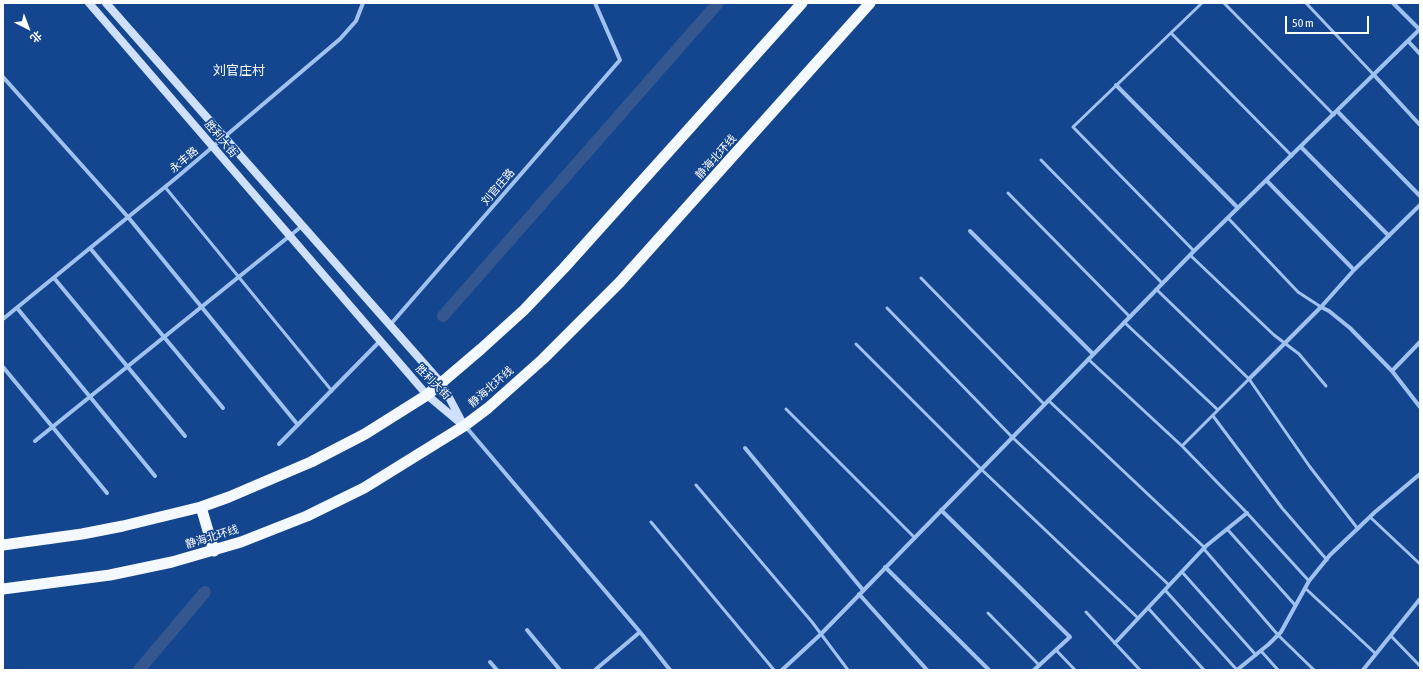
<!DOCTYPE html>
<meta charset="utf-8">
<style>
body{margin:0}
#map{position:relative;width:1423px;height:673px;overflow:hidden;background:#14468f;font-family:"Asap Condensed","Noto Sans SC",sans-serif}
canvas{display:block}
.frame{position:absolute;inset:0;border:4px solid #fff;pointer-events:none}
.north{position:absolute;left:8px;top:8px;width:40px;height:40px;-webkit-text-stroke:3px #14468f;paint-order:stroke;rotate:138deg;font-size:11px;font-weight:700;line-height:16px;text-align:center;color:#fff}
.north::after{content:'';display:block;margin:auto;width:14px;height:18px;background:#fff;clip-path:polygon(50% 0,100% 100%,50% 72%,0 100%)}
.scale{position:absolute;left:1285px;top:16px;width:84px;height:18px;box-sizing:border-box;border:2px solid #fff;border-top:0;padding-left:5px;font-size:12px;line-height:14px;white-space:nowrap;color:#fff;-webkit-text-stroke:3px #14468f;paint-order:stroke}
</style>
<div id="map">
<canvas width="1423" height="673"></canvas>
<div class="frame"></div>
<div class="north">北</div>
<div class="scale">50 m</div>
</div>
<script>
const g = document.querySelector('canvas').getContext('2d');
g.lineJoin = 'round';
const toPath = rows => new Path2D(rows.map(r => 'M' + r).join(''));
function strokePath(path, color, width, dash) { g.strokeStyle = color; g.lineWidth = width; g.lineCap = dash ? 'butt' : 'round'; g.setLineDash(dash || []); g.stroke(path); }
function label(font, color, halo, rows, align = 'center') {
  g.font = font + ' "Asap Condensed","Noto Sans SC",sans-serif'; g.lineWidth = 3.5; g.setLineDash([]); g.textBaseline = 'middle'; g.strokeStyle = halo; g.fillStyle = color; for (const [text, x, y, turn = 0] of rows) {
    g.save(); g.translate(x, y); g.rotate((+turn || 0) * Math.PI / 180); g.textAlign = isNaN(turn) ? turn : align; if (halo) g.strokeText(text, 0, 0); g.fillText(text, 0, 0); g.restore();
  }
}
strokePath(toPath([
 [443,316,718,3],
 [139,670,205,592]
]), '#33578e', 12);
strokePath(toPath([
 [1224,3,1334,115],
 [1306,3,1374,75],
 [1171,33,1292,156],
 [1041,160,1162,283],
 [165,187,332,391],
 [1008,193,1130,317],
 [1228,218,1298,292,1321,307],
 [1194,251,1073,127,1202,3],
 [1190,255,1274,335,1299,354,1326,386],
 [921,278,1044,404],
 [1156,289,1249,379,1310,467,1358,529],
 [887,308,1012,437,1169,585],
 [1124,322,1218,410],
 [856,344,981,469,1138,618],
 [1088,359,1182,446,1247,513,1309,581],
 [1048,400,1205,548],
 [786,409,914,537],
 [1213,416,1282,508,1327,560],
 [1182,446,1249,379],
 [696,485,812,622,848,670],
 [1370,517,1420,564],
 [651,522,774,670],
 [1228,530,1295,605],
 [1204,549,1278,635,1314,670],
 [1182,572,1256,655],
 [1305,588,1376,654],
 [1165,590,1237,670],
 [1148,608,1204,670],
 [1086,612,1140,670],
 [988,613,1039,665],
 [1391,636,1420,666],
 [1056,650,1075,670],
 [1261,651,1278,670]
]), '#a0c2f1', 3);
strokePath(toPath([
 [1393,3,1420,30],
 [1408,41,1420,54],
 [1374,75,1420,125],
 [3,77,128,217,298,425],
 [1116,85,1238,208],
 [1337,111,1420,196],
 [1301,147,1389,236],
 [1267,181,1354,270],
 [970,231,1093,354],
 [90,248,223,408],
 [54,278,185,436],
 [1321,307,1329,311,1350,328,1392,371,1420,407],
 [17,308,155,476],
 [3,319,176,178,340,39,356,21,363,3],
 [390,325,620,60,595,3],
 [3,367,107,493],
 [1392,371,1420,342],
 [1249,379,1321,307,1354,270,1420,205],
 [466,427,640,632,670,670],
 [35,441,302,226],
 [279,444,380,341],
 [745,448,863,590],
 [941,510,1070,637,1034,670],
 [885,567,989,670],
 [859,594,927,670],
 [527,630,560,670],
 [1115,643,1206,546,1247,513],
 [490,662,497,670],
 [595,670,640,632],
 [782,670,821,634,1194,251,1420,29],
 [1237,670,1269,644,1281,632,1309,581,1330,555,1375,512,1420,474],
 [1363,670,1420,599]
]), '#a0c2f1', 4);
strokePath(toPath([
 [89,3,427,395,464,426],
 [106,3,442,384,462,422]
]), '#cee0fb', 8);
strokePath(toPath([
 [201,507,214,551],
 [3,545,82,534,123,526,201,507,229,497,311,462,365,434,427,395,481,349,524,310,564,268,802,3],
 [3,589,110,575,172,562,241,542,307,516,364,488,464,426,488,408,543,359,620,282,870,3]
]), '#f4f8ff', 11);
label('11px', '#fff', '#14468f', [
 ["胜利大街",221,139,50],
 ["静海北环线",716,157,-48],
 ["永丰路",184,160,-40],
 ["刘官庄路",498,187,-49],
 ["胜利大街",433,382,45],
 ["静海北环线",491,387,-41],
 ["静海北环线",212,537,-17]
]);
label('13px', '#fff', '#14468f', [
 ["刘官庄村",239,71]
]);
</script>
